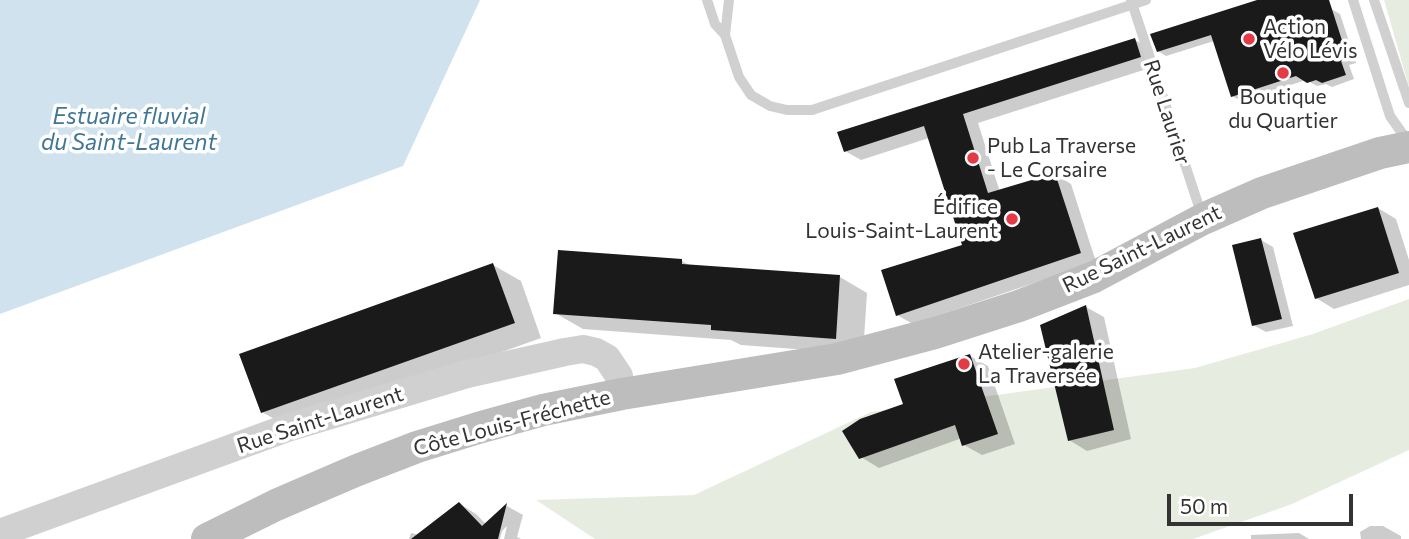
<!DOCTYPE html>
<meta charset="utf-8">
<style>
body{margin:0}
#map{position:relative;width:1409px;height:539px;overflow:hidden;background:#fff;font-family:Commissioner,sans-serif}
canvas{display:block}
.scale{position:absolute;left:1167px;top:494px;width:186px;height:32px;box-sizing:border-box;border:4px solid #333;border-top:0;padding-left:9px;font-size:21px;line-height:24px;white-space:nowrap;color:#333;-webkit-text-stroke:5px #fff;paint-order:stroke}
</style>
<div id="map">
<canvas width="1409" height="539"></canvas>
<div class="scale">50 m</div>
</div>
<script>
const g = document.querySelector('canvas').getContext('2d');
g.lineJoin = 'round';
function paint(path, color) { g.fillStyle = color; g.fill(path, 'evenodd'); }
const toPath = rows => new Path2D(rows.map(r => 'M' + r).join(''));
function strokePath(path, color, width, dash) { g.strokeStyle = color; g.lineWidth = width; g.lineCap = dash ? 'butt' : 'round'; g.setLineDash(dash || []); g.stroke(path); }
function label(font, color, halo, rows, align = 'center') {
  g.font = font + ' Commissioner,sans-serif'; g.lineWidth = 7; g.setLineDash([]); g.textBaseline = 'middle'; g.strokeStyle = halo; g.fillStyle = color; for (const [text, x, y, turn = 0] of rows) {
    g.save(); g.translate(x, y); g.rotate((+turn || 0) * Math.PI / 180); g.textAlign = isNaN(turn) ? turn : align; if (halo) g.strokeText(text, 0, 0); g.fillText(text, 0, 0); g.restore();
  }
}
paint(toPath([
 [1384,0,1409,0,1409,87],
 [1409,299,1409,450,1292,504,1193,539,595,539,536,500,694,495,871,412,1195,368,1313,334]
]), '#e6ecdf');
paint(toPath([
 [0,0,480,0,403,166,0,314]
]), '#cfe2ee');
paint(toPath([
 [1263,0,1326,0,1331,9,1340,14,1356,63,1349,65,1354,79,1332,87,1326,84,1317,86,1306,80,1241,101,1232,96,1214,41,1166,56,1158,51],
 [1135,40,1151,49,1156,66,978,123,1000,192,1055,174,1071,184,1096,262,913,324,897,315,964,246,929,138,861,160,845,151],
 [1378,208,1396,219,1409,260,1409,285,1334,309,1316,298],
 [1261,240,1273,247,1293,326,1266,332,1253,325],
 [682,261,691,266,840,277,867,293,863,354,741,345,731,340,583,329,555,313],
 [493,265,521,281,541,338,290,428,262,412],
 [1086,307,1104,317,1131,439,1087,451,1069,440],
 [970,356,988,366,1015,444,982,455,964,445,962,438,879,468,861,457,905,405],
 [460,504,476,514,486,524,507,506,523,515,517,537,521,539,504,539,507,526,502,531,500,539,409,539,411,533,428,537],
 [1370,526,1383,526,1401,536,1401,539,1361,539,1360,532],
 [1299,533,1309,539,1251,539,1251,535]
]), '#0003');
paint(toPath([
 [1257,0,1329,0,1348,59,1341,61,1346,75,1322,83,1316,80,1307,83,1296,76,1231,97,1211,35,1157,52,1150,34],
 [1135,38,1141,57,963,114,988,193,1055,173,1081,253,896,316,881,270,962,245,924,126,844,152,837,132],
 [1378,207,1399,273,1315,299,1293,233],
 [1261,238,1282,319,1252,326,1232,245],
 [558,250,682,259,682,264,840,275,836,339,711,330,711,325,553,314],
 [493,263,515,323,261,413,239,354],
 [1086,305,1114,430,1068,441,1040,325],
 [970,354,998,434,962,446,955,425,859,459,842,431,860,419,903,404,894,379],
 [459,502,482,526,507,503,498,539,411,539]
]), '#1a1a1a');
strokePath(toPath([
 [707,0,715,24,725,35],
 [729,0,725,35,739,77,751,95,770,106,787,110,812,110,1146,0],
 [1131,0,1202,216],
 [1353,0,1390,116,1409,143],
 [1374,0,1409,103]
]), '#d0d0d0', 10);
strokePath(toPath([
 [0,533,287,428,467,374,565,352,583,349,596,352,607,358,619,376,622,394]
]), '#d0d0d0', 28);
strokePath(toPath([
 [207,539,276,505,355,471,417,447,478,428,543,410,622,394,837,359,935,333,1019,306,1094,277,1203,219,1262,193,1380,153,1409,147]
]), '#bdbdbd', 32);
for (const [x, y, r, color] of [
 [1249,39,7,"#e63946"],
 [1283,73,7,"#e63946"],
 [973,158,7,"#e63946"],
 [1012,219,7,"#e63946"],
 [964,364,7,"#e63946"]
]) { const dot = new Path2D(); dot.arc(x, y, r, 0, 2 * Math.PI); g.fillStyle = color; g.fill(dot); strokePath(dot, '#fff', 2.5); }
label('21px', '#333', '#fff', [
 ["Action",1263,27],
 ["Vélo Lévis",1263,51],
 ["Boutique",1283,97,"center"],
 ["du Quartier",1283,121,"center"],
 ["Pub La Traverse",987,146],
 ["- Le Corsaire",987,170],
 ["Édifice",998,207,"right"],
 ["Louis-Saint-Laurent",998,231,"right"],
 ["Atelier-galerie",978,352],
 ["La Traversée",978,376]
], 'left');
label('21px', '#333', '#fff', [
 ["Rue Laurier",1167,112,72],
 ["Rue Saint-Laurent",1142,249,-26],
 ["Rue Saint-Laurent",320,420,-18],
 ["Côte Louis-Fréchette",512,423,-15]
]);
label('italic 23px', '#3f7597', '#fff', [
 ["Estuaire fluvial",129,116],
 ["du Saint-Laurent",129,142]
]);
</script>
